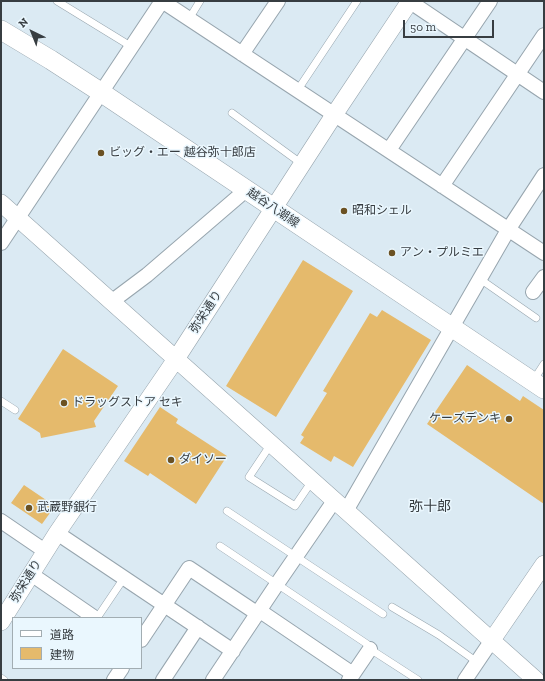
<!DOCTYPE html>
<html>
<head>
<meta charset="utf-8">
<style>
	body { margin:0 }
	#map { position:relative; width:545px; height:681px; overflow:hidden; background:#dbeaf3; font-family:"Zilla Slab","Noto Sans JP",serif }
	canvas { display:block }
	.frame { position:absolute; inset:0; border:2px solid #373d41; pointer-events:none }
	.legend { position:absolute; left:12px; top:617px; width:130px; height:52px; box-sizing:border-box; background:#eaf7fe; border:1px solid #a2adb2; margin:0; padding:5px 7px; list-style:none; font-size:12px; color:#373d41 }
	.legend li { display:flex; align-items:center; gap:8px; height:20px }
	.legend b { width:20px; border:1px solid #a2adb2 }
	.north { position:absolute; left:12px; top:12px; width:40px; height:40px; -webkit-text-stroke:3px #eaf7fe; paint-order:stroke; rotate:317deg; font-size:11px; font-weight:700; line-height:16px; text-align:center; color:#373d41 }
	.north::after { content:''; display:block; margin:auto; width:14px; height:18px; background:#373d41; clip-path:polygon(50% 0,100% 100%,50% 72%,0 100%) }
	.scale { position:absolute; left:403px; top:20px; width:91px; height:18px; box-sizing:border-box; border:2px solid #373d41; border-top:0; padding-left:5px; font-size:12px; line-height:14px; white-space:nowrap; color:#373d41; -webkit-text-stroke:3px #eaf7fe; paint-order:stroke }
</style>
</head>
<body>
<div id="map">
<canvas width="545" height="681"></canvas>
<div class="frame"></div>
<ul class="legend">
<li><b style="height:5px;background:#fff"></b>道路</li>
<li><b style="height:11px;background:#e5ba6c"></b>建物</li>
</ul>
<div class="north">N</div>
<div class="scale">50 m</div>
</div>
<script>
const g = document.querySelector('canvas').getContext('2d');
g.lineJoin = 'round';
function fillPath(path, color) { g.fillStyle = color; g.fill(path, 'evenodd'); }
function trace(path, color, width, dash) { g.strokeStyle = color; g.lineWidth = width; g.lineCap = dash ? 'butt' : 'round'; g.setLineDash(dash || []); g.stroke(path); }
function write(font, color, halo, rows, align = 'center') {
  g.font = font + ' "Zilla Slab","Noto Sans JP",serif'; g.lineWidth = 3; g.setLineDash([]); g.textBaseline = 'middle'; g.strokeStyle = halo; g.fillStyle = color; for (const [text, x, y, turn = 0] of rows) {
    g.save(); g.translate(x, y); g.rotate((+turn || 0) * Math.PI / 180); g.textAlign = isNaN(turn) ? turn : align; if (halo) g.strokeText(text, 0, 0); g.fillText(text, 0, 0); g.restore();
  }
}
fillPath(new Path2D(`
	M303,260l50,31 -77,126 -50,-31z
	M382,310l49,30 -78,127 -19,-11 -3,6 -31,-19 4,-6 -3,-2 26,-42 -4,-2 47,-78 7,4z
	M63,349l55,37 -24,35 2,6 -55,11 -1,-5 -22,-14z
	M467,365l53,36 3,-5 21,14v94l-117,-80z
	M160,407l18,12 -2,4 51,33 -31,48 -46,-31 -2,3 -24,-15z
	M24,485l31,21 -13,18 -31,-21z`), '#e5ba6c');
const service = new Path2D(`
	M57,1l75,46
	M189,19l11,-18
	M297,91l60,-90
	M232,113l70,51
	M480,279l56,39
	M533,381l11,-17
	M1,401l14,9
	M271,444l-22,33 46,29 17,-25
	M227,511l156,103
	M220,546l147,98 3,5 48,31
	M392,607l47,28 38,27
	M97,618l27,-40
	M1,678l3,2`);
const minor = new Path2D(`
	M162,1l382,252
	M409,1l135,91
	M242,54l36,-53
	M389,150l101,-149
	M442,186l102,-151
	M1,243l161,-242
	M533,292l11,-15
	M111,302l36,-27 99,-85
	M346,511l162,-281 36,-55
	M1,521l44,30
	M57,533l176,118
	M31,574l64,44
	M260,611l93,63
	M141,640l48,-72 69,46
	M114,680l8,-12
	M163,680l35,-53
	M213,680l64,-96 57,-83
	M349,680l21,-31
	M465,680l27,-40`);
const tertiary = new Path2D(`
	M1,203l535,477
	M1,622l56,-89 119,-174 158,-244 76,-114
	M492,640l52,-76`);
const secondary = new Path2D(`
	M1,30l50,30 51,33 442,296`);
trace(service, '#97a5ae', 8);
trace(minor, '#97a5ae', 16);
trace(tertiary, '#97a5ae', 18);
trace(secondary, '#97a5ae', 20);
trace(service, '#fff', 7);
trace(minor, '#fff', 14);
trace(tertiary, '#fff', 17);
trace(secondary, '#fff', 19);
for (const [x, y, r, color] of [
	[101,153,4,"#6b5122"],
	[344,211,4,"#6b5122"],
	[392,253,4,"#6b5122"],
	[64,403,4,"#6b5122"],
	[509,419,4,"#6b5122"],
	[171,460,4,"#6b5122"],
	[29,508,4,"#6b5122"]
]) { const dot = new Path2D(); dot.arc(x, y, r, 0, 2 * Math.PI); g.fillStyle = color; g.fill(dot); trace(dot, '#eaf7fe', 1.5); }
write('12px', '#373d41', '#eaf7fe', [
	["ビッグ・エー 越谷弥十郎店",109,153],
	["昭和シェル",352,211],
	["アン・プルミエ",400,253],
	["ドラッグストア セキ",72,403],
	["ケーズデンキ",501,419,"right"],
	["ダイソー",179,460],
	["武蔵野銀行",37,508]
], 'left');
write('12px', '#373d41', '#eaf7fe', [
	["越谷八潮線",273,208,34],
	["弥栄通り",206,312,-57],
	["弥栄通り",26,581,-58]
]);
write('14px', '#373d41', '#eaf7fe', [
	["弥十郎",430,507]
]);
</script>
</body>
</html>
